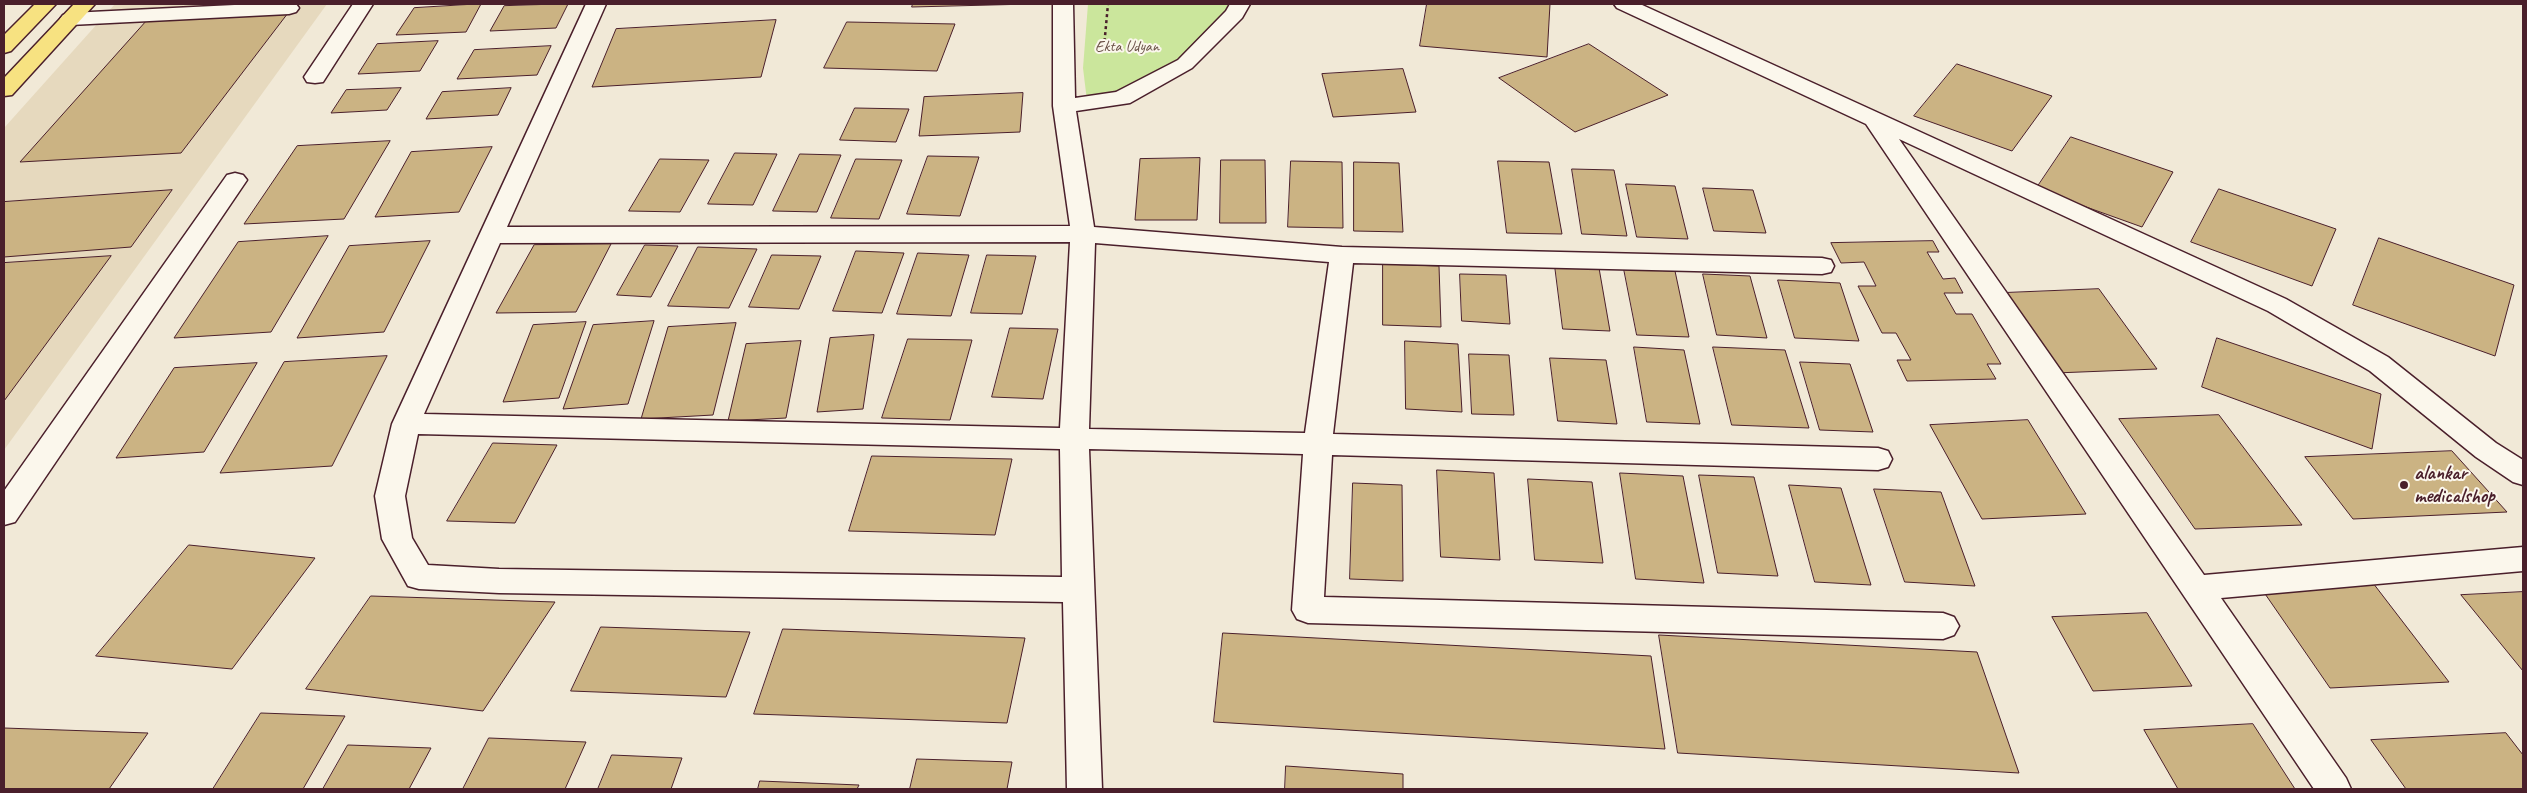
<!DOCTYPE html>
<html>
<head>
<meta charset="utf-8">
<style>
	body { margin:0 }
	#map { position:relative; width:2527px; height:793px; overflow:hidden; background:#f1e9d7; font-family:Caveat,sans-serif }
	canvas { display:block }
	.frame { position:absolute; inset:0; border:5px solid #4a1f2b; pointer-events:none }
</style>
</head>
<body>
<div id="map">
<canvas width="2527" height="793"></canvas>
<div class="frame"></div>
</div>
<script>
const g = document.querySelector('canvas').getContext('2d');
g.lineJoin = 'round';
function fillPath(path, color) { g.fillStyle = color; g.fill(path, 'evenodd'); }
function trace(path, color, width, dash) { g.strokeStyle = color; g.lineWidth = width; g.lineCap = dash ? 'butt' : 'round'; g.setLineDash(dash || []); g.stroke(path); }
function write(font, color, halo, rows, align = 'center') {
  g.font = font + ' Caveat,sans-serif'; g.lineWidth = 4; g.setLineDash([]); g.textBaseline = 'middle'; g.strokeStyle = halo; g.fillStyle = color; for (const [text, x, y, turn = 0] of rows) {
    g.save(); g.translate(x, y); g.rotate((+turn || 0) * Math.PI / 180); g.textAlign = isNaN(turn) ? turn : align; if (halo) g.strokeText(text, 0, 0); g.fillText(text, 0, 0); g.restore();
  }
}
fillPath(new Path2D(`
	M115,4h212l-323,446v-322z`), '#e6d9be');
fillPath(new Path2D(`
	M1088,4h154l-26,31 -90,66 -38,8 -5,-41z`), '#cbe69c');
const building = new Path2D(`
	M481,4l-15,28 -70,3 18,-27z
	M568,4l-12,24 -66,3 14,-25z
	M913,4h117l-118,3z
	M1427,4h123l-3,53 -127,-11z
	M288,13l-107,140 -161,9 127,-142z
	M776,20l-15,57 -169,10 24,-58z
	M847,22l108,2 -18,47 -113,-3z
	M438,41l-18,30 -62,3 19,-30z
	M1589,44l79,51 -93,37 -76,-54z
	M551,46l-14,29 -80,4 17,-29z
	M1957,64l95,32 -40,55 -98,-35z
	M1403,69l13,43 -83,5 -11,-43z
	M401,88l-14,22 -56,3 15,-23z
	M511,88l-13,27 -72,4 16,-27z
	M1023,93l-3,39 -101,4 5,-39z
	M855,108l54,1 -13,33 -56,-2z
	M2071,137l102,35 -31,55 -106,-38z
	M390,141l-46,78 -100,5 53,-78z
	M492,147l-33,65 -84,5 36,-65z
	M735,153l42,1 -24,51 -45,-1z
	M800,154l41,1 -24,57 -44,-1z
	M928,156l51,1 -19,59 -53,-2z
	M1200,158l-3,62h-62l5,-61z
	M660,159l49,1 -29,52 -51,-1z
	M856,159l46,1 -23,59 -48,-1z
	M1221,160h44l1,63h-46z
	M1291,161l51,1 1,66 -55,-1z
	M1498,161l51,1 13,72 -55,-1z
	M1354,162l45,1 4,69 -49,-1z
	M1572,169l42,1 13,66 -45,-2z
	M1626,184l49,2 13,53 -51,-2z
	M1703,188l50,2 13,43 -52,-2z
	M2219,189l117,40 -24,57 -121,-44z
	M172,190l-41,57 -127,10v-55z
	M328,236l-57,96 -97,6 64,-96z
	M2379,238l135,47 -19,71 -142,-51z
	M430,241l-46,91 -87,6 52,-92z
	M1933,241l6,11h-12l16,27 12,-1 8,15h-19l12,21h16l29,50h-14l9,15 -89,2 -10,-21h14l-15,-27h-14l-24,-47h18l-12,-24 -23,1 -10,-20z
	M611,244l-35,68 -80,1 38,-68z
	M645,245l33,1 -27,51 -34,-2z
	M698,247l59,2 -28,59 -61,-2z
	M856,251l48,2 -22,60 -49,-2z
	M918,253l51,2 -18,61 -54,-2z
	M772,255l49,1 -22,53 -50,-2z
	M987,255l49,1 -14,58 -51,-1z
	M111,256l-107,145v-138z
	M1383,264l56,2 2,61 -58,-2z
	M1555,266l44,2 11,63 -47,-2z
	M1624,269l51,2 14,66 -52,-2z
	M1460,274l46,1 4,49 -48,-3z
	M1703,274l47,2 17,62 -50,-3z
	M1778,280l62,3 19,58 -64,-3z
	M2099,289l58,80 -102,4 -53,-80z
	M654,321l-26,83 -65,5 30,-84z
	M586,322l-27,76 -56,4 30,-77z
	M736,323l-23,92 -72,4 27,-92z
	M1010,328l48,1 -15,70 -51,-2z
	M874,335l-11,74 -46,3 13,-74z
	M2217,338l164,56 -9,55 -170,-62z
	M908,339l64,1 -22,80 -68,-2z
	M801,341l-15,77 -58,3 18,-77z
	M1405,341l53,3 4,68 -56,-3z
	M1634,347l50,3 16,74 -53,-2z
	M1713,347l72,3 24,78 -77,-3z
	M1469,354l40,1 5,60 -42,-1z
	M387,356l-55,110 -112,7 64,-111z
	M1550,358l56,2 11,64 -59,-3z
	M1800,362l50,2 23,68 -53,-2z
	M257,363l-53,89 -88,6 58,-90z
	M2219,415l83,110 -107,4 -76,-110z
	M2028,420l58,94 -104,5 -52,-94z
	M493,443l64,2 -42,78 -68,-2z
	M2452,451l55,61 -154,7 -48,-62z
	M872,456l140,3 -17,76 -146,-4z
	M1437,470l57,3 6,87 -59,-3z
	M1620,473l63,3 21,107 -68,-4z
	M1699,475l55,2 24,99 -60,-3z
	M1528,479l64,3 11,81 -68,-3z
	M1353,483l49,2 1,96 -53,-2z
	M1789,485l52,3 30,97 -56,-3z
	M1874,489l67,3 34,94 -70,-4z
	M189,545l126,13 -83,111 -136,-13z
	M2373,583l76,99 -119,6 -69,-100z
	M2523,592v79l-62,-76z
	M371,596l184,6 -72,109 -177,-22z
	M2147,613l45,73 -99,5 -41,-74z
	M601,627l149,5 -24,65 -155,-6z
	M783,629l242,9 -18,85 -253,-9z
	M1223,633l428,23 14,93 -451,-27z
	M1659,635l318,17 42,121 -341,-20z
	M261,713l84,3 -42,73h-90z
	M2253,724l42,65h-117l-34,-59z
	M4,728l144,5 -39,56h-105z
	M2506,733l17,22v34h-117l-35,-49z
	M489,738l97,4 -21,47h-102z
	M348,745l83,3 -22,41h-86z
	M612,755l70,3 -11,31h-73z
	M917,759l95,3 -5,27h-97z
	M1286,766l117,8v15h-118z
	M760,781l99,4 -2,4h-99z`);
fillPath(building, '#cbb383');
trace(building, '#4a1f2b', 1);
const minor = new Path2D(`
	M255,4h41l3,4 -3,4 -7,2 -219,11 -7,-2 -3,-4 3,-4 7,-2z
	M353,4h20l-50,78 -8,1 -8,-1 -3,-5z
	M586,4h20l-99,223 563,-1 -17,-120v-102h20l2,94 41,-6 62,-32 48,-49 4,-7h20l-8,14 -50,50 -62,35 -54,8 18,116 248,20 480,11 9,2 3,6 -3,6 -9,2 -469,-11 -20,171 545,14 10,3 4,8 -4,8 -10,3 -546,-15 -8,142 619,16 11,4 5,9 -5,9 -11,4 -635,-16 -11,-4 -5,-9 11,-156 -214,-5 13,340h-35l-4,-187 -564,-9 -80,-4 -11,-3 -26,-47 -7,-43 17,-72zM1070,242l-10,186 -636,-14 76,-171zM1095,243l234,19 -24,171 -216,-4zM418,434l642,15 2,128 -563,-8 -71,-4 -16,-27 -7,-42z
	M1614,4h26l646,295 102,58 108,86 27,17v25l-10,-3 -37,-25 -106,-86 -102,-60 -369,-172 305,436 319,-28v24l-302,27 125,180 5,11h-37l-448,-665 -249,-116z
	M235,173l8,2 4,5 -232,342 -11,3v-34l223,-316z`);
const major = new Path2D(`
	M35,4h21l-45,47 -7,2v-18z
	M74,4h21l-83,91 -8,1v-18z`);
trace(minor, '#4a1f2b', 3);
trace(major, '#4a1f2b', 3);
trace(new Path2D(`
	M1104,47l4,-43`), '#4a1f2b', 2.5, [3, 3]);
fillPath(minor, '#fbf7ec');
fillPath(major, '#f7e281');
for (const [x, y, r, color] of [
	[2404,485,5,"#4a1f2b"]
]) { const dot = new Path2D(); dot.arc(x, y, r, 0, 2 * Math.PI); g.fillStyle = color; g.fill(dot); trace(dot, '#fbf7ec', 2); }
write('16px', '#6a5147', '#fbf7ec', [
	["Ekta Udyan",1127,47]
]);
write('bold 20px', '#4a1f2b', '#fbf7ec', [
	["alankar",2414,474],
	["medicalshop",2414,497]
], 'left');
</script>
</body>
</html>
